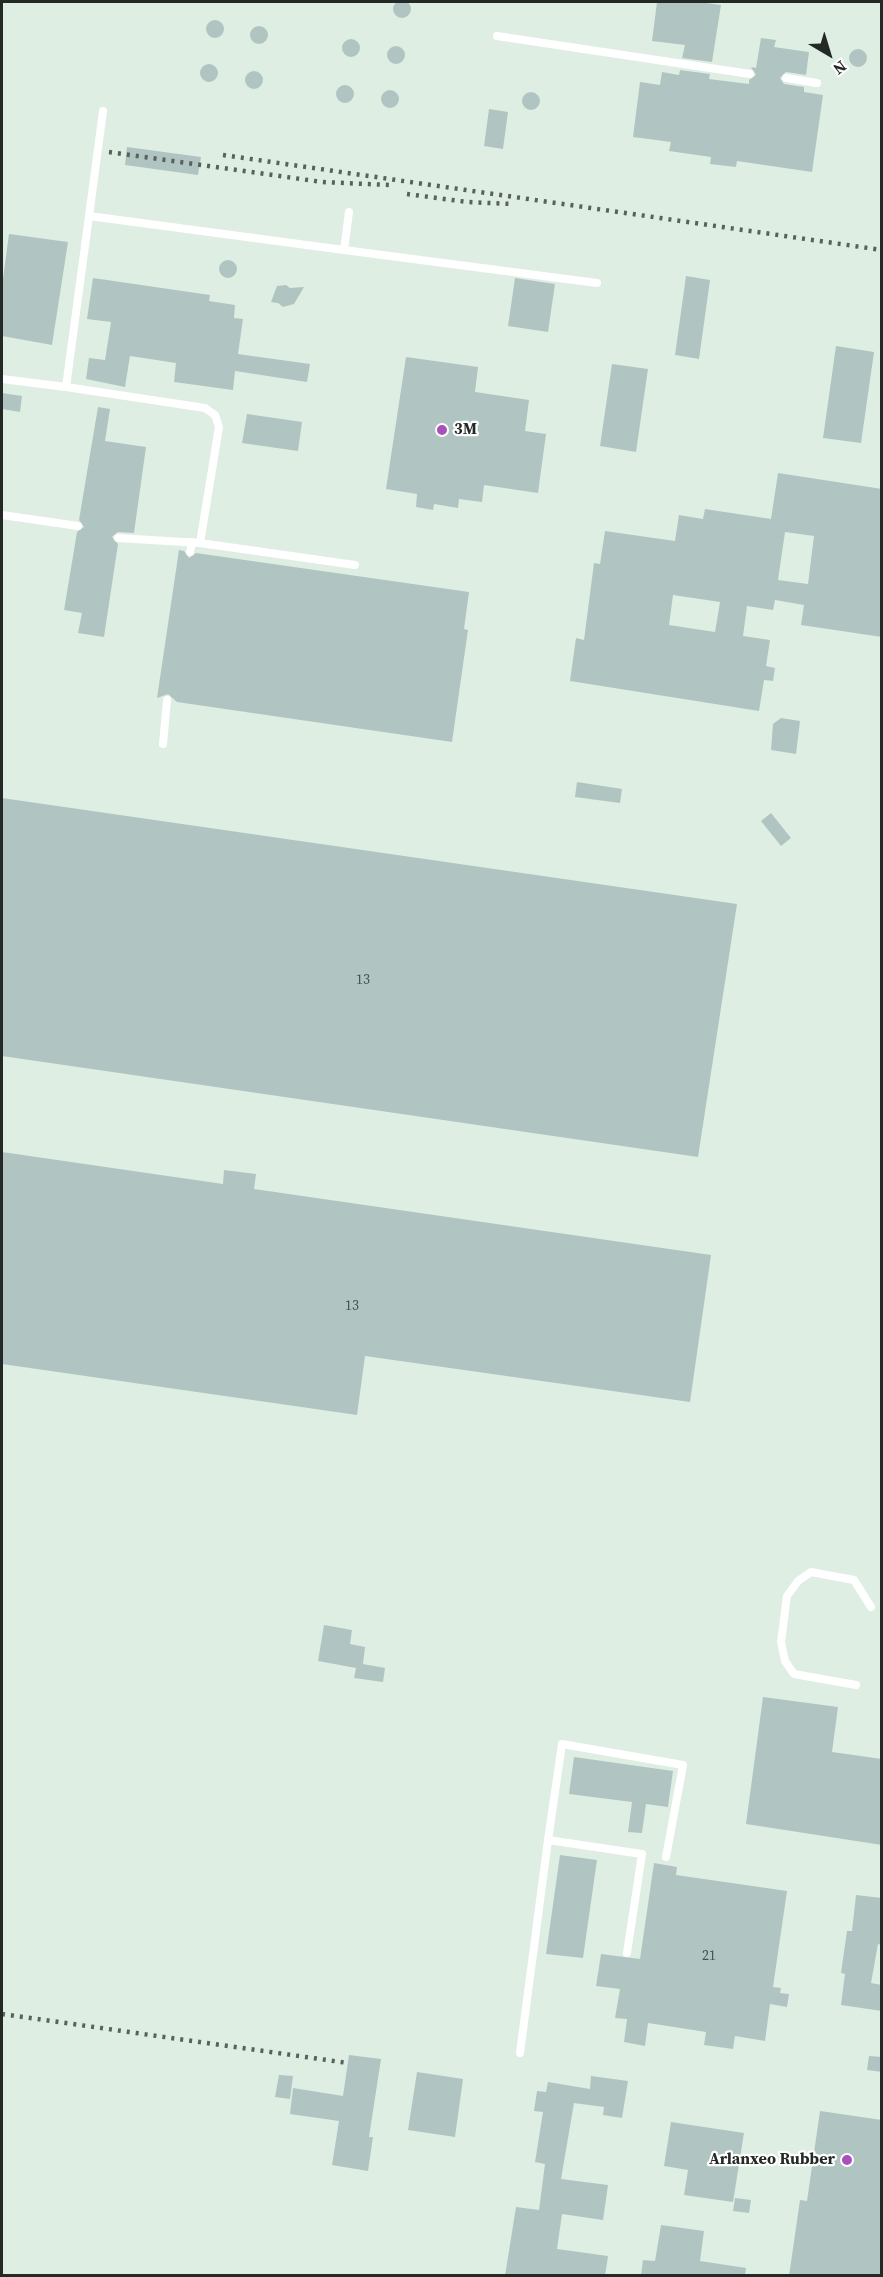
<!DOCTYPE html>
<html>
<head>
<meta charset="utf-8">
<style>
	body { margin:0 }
	#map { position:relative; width:883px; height:2277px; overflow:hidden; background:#deeee3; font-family:"Source Serif 4",serif }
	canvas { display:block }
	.frame { position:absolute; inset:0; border:3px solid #232925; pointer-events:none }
	.north { position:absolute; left:799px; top:24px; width:60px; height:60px; -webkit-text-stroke:4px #fff; paint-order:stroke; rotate:142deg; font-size:16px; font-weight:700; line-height:24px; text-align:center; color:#232925 }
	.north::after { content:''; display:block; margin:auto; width:21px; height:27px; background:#232925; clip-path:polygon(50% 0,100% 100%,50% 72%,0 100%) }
</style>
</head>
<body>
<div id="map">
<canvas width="883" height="2277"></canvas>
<div class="frame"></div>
<div class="north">N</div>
</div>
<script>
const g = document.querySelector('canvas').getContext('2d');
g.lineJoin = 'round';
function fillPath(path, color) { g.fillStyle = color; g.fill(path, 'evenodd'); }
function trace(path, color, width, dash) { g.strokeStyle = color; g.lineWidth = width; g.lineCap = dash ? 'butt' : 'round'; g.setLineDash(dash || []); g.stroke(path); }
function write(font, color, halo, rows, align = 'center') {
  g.font = font + ' "Source Serif 4",serif'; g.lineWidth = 4.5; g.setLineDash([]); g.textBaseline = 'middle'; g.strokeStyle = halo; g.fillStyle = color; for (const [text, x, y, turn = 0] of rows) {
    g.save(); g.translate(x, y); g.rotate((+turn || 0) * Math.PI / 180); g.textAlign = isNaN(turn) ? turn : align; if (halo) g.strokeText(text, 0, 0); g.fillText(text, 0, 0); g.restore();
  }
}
fillPath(new Path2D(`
	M393 9a9 9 0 1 1 18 0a9 9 0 1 1-18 0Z
	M657,2h42l22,3 -9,57 -30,-4 3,-13 -33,-4z
	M206 29a9 9 0 1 1 18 0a9 9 0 1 1-18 0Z
	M250 35a9 9 0 1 1 18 0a9 9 0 1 1-18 0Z
	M761,38l15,2 -2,7 35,5 -3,23 -20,-3 -6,6 4,6 20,3v5l19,3 -11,77 -75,-11 -1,6 -26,-3 1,-7 -42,-6 2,-9 -38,-5 7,-55 20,3 2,-13 17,3 1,-5 30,4 -1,5 40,5v-4l7,-5 -5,-8 5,1z
	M342 48a9 9 0 1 1 18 0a9 9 0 1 1-18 0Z
	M387 55a9 9 0 1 1 18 0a9 9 0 1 1-18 0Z
	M849 58a9 9 0 1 1 18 0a9 9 0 1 1-18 0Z
	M200 73a9 9 0 1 1 18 0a9 9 0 1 1-18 0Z
	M245 80a9 9 0 1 1 18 0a9 9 0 1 1-18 0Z
	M336 94a9 9 0 1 1 18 0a9 9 0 1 1-18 0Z
	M381 99a9 9 0 1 1 18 0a9 9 0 1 1-18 0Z
	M522 101a9 9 0 1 1 18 0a9 9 0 1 1-18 0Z
	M489,109l19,3 -5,37 -19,-3z
	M127,147l74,10 -3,18 -73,-10z
	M9,234l59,8 -16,103 -50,-9v-50z
	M219 269a9 9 0 1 1 18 0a9 9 0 1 1-18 0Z
	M686,276l24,4 -11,79 -24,-4z
	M93,278l117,17 -1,6 26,4 -1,13 9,1 -5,35 72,10 -3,18 -72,-11 -2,19 -59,-8 2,-19 -46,-7 -5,31 -39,-8 3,-21 16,2 6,-38 -24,-3z
	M515,278l40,6 -7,48 -40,-6z
	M286,285l4,3 14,-1 -10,17 -11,3 -5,-4 -7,-1 6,-16z
	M836,346l38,6 -13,91 -38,-5z
	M406,357l72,10 -3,25 54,8 -4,31 21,3 -8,59 -54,-8 -2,17 -23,-3 -1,9 -24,-4 -1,6 -17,-3 1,-13 -31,-5z
	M612,364l36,5 -12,83 -36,-6z
	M2,393l20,3 -2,16 -18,-3z
	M98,407l12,2 -5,32 41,6 -12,86 -16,-1 -6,5 6,7 -14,93 -26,-4 4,-20 -18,-3 13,-78 7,-5 -5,-7z
	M247,414l55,8 -4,29 -56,-8z
	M778,473l104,16v148l-81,-12 3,-20 -29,-5 -2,10 -26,-4 -4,30 27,4 -4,26 9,2 -2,13 -9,-1 -5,31 -189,-30 6,-43 8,2 10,-77 6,1 5,-33 70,10 4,-26 24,4 2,-10 66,10zM785,532l29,4 -6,48 -30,-4zM673,595l47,7 -5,30 -46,-7z
	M179,550l5,1 5,7 7,-5 273,39 -5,37 4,1 -16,112 -275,-40 -9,-8 -11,4z
	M781,718l19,3 -4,33 -25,-4 2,-26z
	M577,782l45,7 -2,14 -45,-6z
	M2,798l735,106 -39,253 -696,-101z
	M771,813l20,25 -10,8 -20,-25z
	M2,1152l221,32 1,-14 32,4 -2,15 457,66 -21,147 -325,-46 -8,59 -355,-51z
	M324,1625l28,5 -2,14 15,3 -2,17 22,4 -2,14 -29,-4 2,-10 -38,-7z
	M763,1697l75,10 -6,45 50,7v86l-136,-21z
	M574,1757l99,14 -5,36 -22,-3 -4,29 -14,-1 4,-30 -63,-8z
	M560,1855l37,5 -14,98 -37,-4z
	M654,1863l23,4 -1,8 111,16 -14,96 8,1 -1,5 9,1 -2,13 -17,-3 -5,37 -30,-5 -2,13 -29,-4 2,-13 -58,-9 -3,23 -21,-4 3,-23 -12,-1 5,-29 -24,-3 5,-32 39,5z
	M856,1895l26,3v47l-4,-1 -7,39 11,2v26l-41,-6 4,-31 -4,-1 6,-42h5z
	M349,2055l32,4 -12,78h4l-5,34 -36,-6 7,-44 -49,-7 3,-26 50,8z
	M869,2056l13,1v15l-15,-2z
	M417,2072l46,7 -8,58 -47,-7z
	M279,2075l14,1 -3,23 -15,-2z
	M591,2076l37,5 -6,37 -19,-3 1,-8 -30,-4 -13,76 47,6 -5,35 -41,-6 -5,35 51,7 -3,20h-100l11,-69 23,3 6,-46 -10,-2 8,-50 -9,-1 3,-20 9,1 2,-10 42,7z
	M820,2111l62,9v156h-93l11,-76 7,1z
	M671,2122l73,11 -11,69 -49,-7 4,-25 -24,-4z
	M735,2198l16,2 -2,13 -16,-2z
	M661,2225l43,6 -4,30 46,7 -1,8h-104l2,-16 12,1z`), '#b0c5c2');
trace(new Path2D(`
	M497,36l253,38
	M786,78l31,5
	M103,111l-14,105 255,34
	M349,212l-5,38 253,33
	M2,379l64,8 23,-171
	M66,387l139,21 10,7 4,12 -19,116 -82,-5
	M2,515l76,11
	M200,543l155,22
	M190,552l2,-10
	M163,744l4,-44
	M856,1685l-62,-11 -9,-13 -4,-19 6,-46 11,-15 13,-9 43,8 17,27
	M548,1840l14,-96 121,21 -17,92
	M520,2053l28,-213 94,14 -15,99`), '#fff', 8);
trace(new Path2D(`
	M109,152l213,30 67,3
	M223,155l659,95
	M407,194l60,8 46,2
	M2,2014l346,49`), '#58615b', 4.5, [3, 6]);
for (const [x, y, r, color] of [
	[442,430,6,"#a950bc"],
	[847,2160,6,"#a950bc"]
]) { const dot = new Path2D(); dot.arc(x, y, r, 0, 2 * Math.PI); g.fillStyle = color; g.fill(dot); trace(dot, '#fff', 2); }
write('14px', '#46504c', null, [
	["13",363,980],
	["13",352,1306],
	["21",709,1956]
]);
write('bold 16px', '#232925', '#fff', [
	["3M",454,430],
	["Arlanxeo Rubber",835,2160,"right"]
], 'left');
</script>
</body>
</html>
